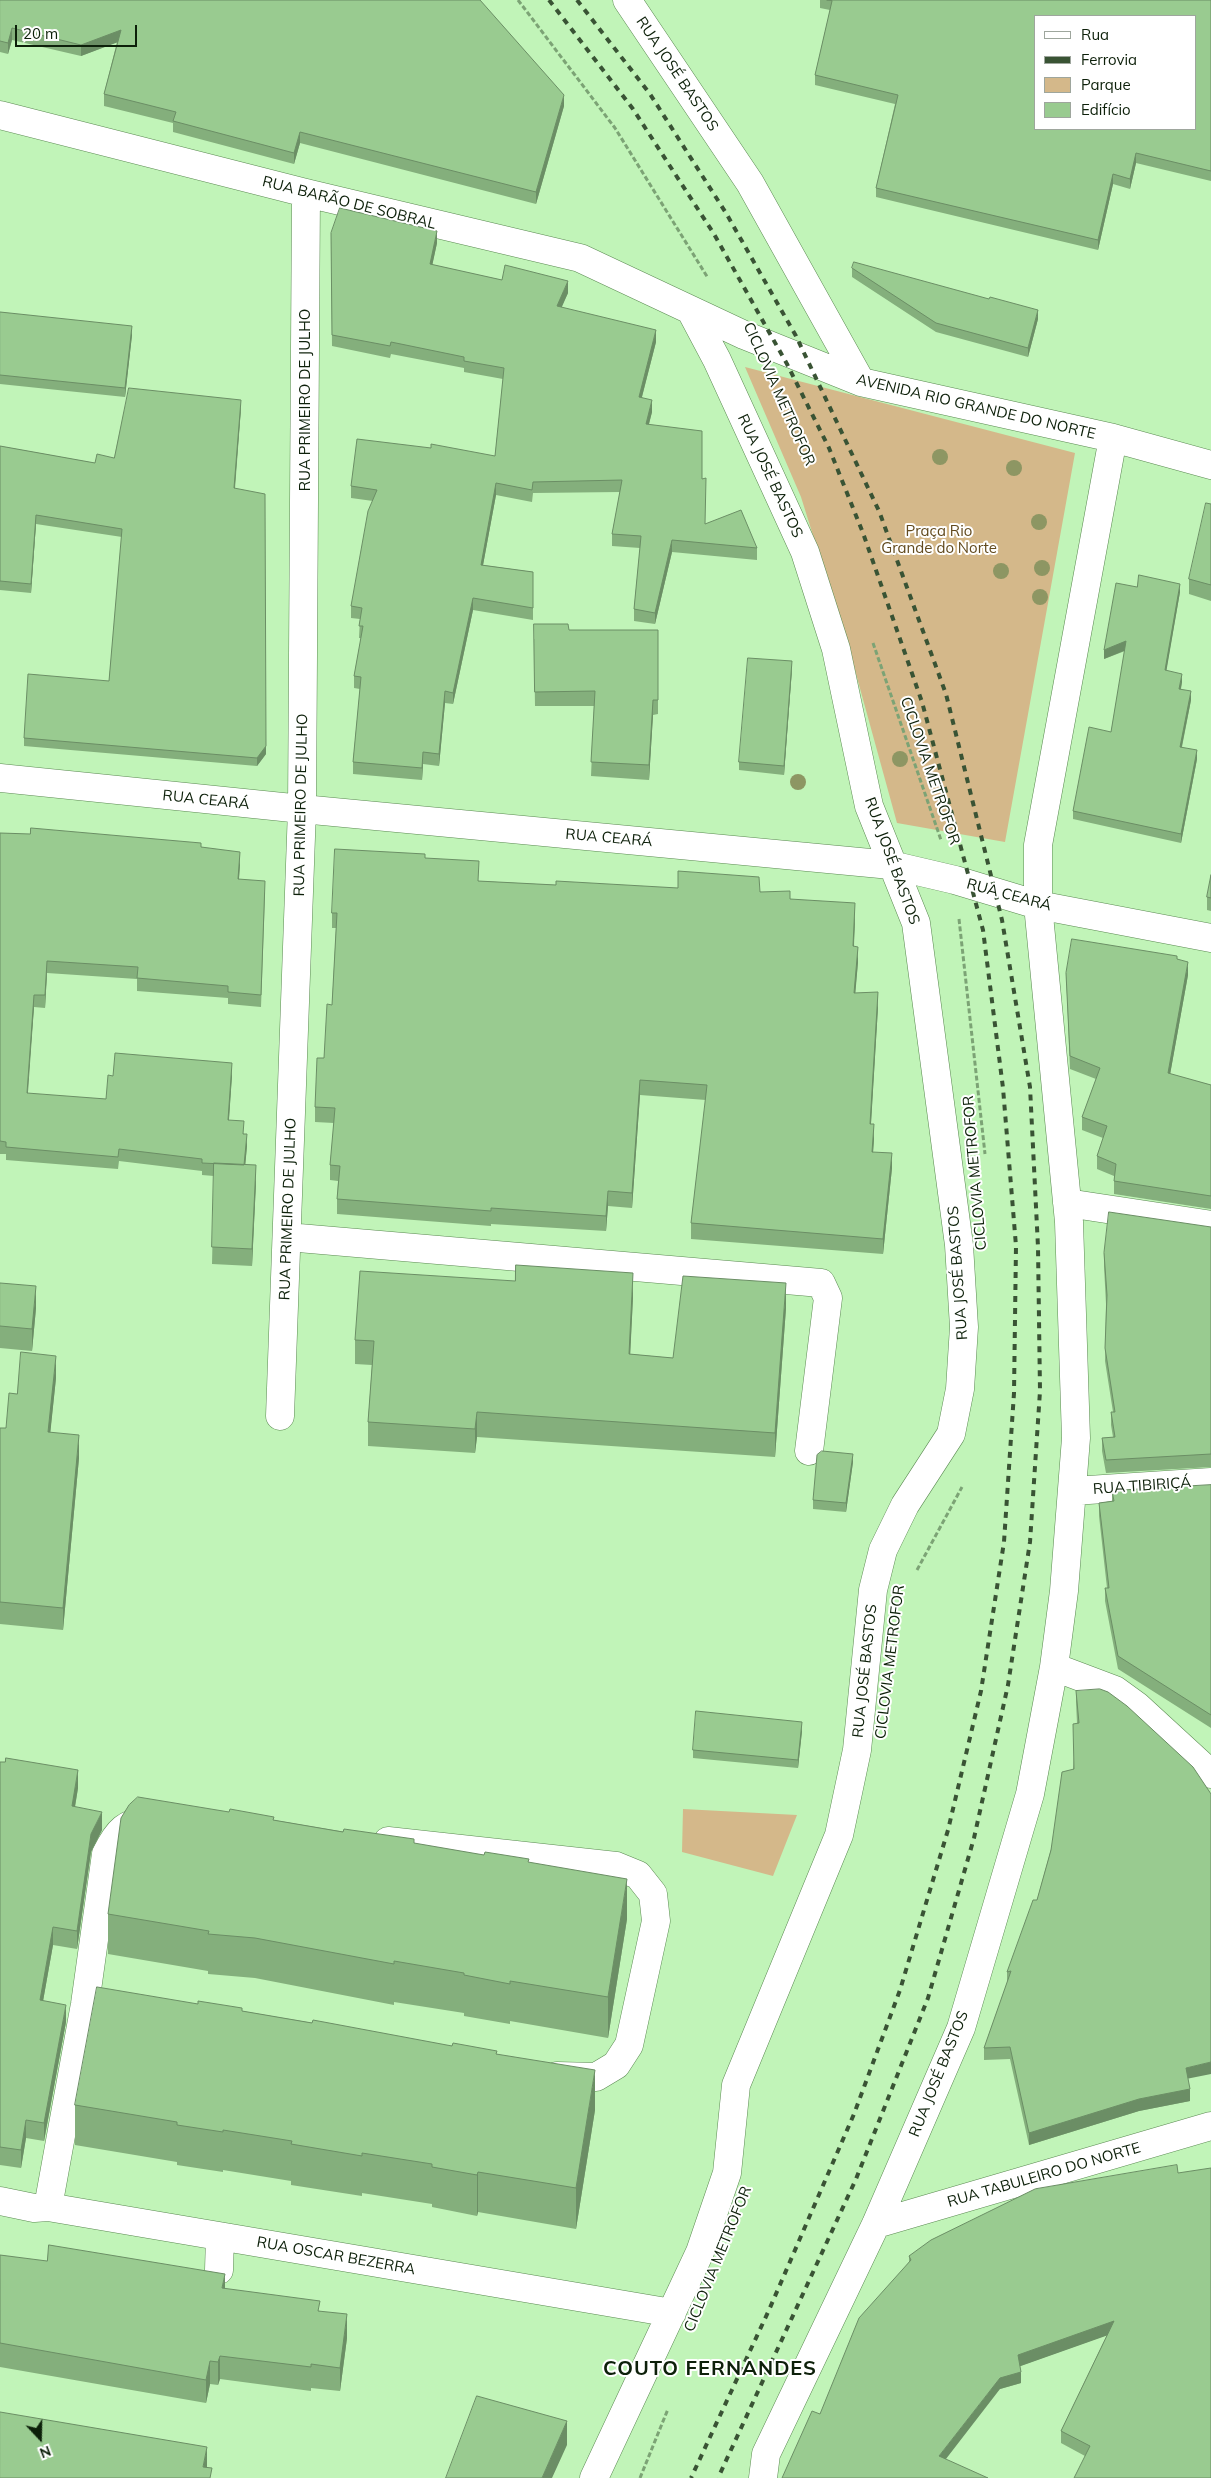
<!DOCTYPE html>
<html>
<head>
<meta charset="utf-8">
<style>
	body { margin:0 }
	#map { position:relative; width:1211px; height:2478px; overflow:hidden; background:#c1f4b8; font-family:Mulish,sans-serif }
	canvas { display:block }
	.legend { position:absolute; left:1034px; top:15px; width:162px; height:115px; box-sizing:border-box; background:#fff; border:1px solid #9ea69d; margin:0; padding:6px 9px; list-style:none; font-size:15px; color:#0d200a }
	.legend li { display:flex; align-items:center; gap:10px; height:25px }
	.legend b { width:25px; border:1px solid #9ea69d }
	.north { position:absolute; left:15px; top:2413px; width:50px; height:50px; -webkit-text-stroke:4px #fff; paint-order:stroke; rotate:159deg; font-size:14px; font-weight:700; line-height:20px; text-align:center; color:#0d200a }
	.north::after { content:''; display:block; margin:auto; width:18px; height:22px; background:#0d200a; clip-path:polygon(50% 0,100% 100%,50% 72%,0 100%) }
	.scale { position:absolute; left:15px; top:25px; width:122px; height:22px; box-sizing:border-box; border:2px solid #0d200a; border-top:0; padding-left:6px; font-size:15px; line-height:18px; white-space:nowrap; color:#0d200a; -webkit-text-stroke:4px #fff; paint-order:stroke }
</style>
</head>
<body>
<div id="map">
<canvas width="1211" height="2478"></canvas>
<ul class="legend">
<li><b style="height:6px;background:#fff"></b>Rua</li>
<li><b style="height:6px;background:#395334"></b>Ferrovia</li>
<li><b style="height:14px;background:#d4b88a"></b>Parque</li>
<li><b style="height:14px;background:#99cb90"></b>Edifício</li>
</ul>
<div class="north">N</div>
<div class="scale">20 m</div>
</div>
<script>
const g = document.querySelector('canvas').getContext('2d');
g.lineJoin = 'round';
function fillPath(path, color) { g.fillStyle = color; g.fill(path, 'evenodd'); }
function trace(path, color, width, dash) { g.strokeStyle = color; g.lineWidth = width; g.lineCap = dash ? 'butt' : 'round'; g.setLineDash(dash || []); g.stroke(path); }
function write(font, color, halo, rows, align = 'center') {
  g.font = font + ' Mulish,sans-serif'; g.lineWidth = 4; g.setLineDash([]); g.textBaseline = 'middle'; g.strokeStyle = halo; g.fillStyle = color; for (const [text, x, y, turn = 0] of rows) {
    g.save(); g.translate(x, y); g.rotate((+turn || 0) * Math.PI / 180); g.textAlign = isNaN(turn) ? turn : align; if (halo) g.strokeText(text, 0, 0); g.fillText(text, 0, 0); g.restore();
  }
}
fillPath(new Path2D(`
	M745,367l330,86 -70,389 -108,-19 -44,-160 -52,-166z
	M683,1809l114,6 -24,61 -91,-24z`), '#d4b88a');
const minor = new Path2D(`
	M627,0l123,183 111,199
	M0,115l306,78 274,65 164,77 117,47 252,56 98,27
	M0,778l302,31 589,56 64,15 83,25 173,33
	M1067,1203l144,22
	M287,1237l534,46 7,15 -19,153
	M280,1416l22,-607 4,-616
	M1073,1491l138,-9
	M1054,1667l61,23 22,16 74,68
	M388,1841l228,25 22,9 15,19 3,27 -27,124 -13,20 -20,12 -39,-1
	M85,2004l44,7
	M0,2201l34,7 14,-1 624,106
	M48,2207l37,-203 21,-150c12,-24 19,-31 46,-36
	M876,2224l335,-98
	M219,2270l1,-33
	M594,2478l106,-226 27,-79 9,-88 103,-250 18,-85 16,-160 10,-40 22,-45 46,-71 9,-45 4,-62 -5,-82 -43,-322 -47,-117 -33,-157 -31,-97 -88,-192 -26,-49
	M763,2478l3,-24 110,-230 85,-196 69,-234 24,-127 10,-76 12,-153 -7,-216 -31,-317v-60l75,-407`);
trace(minor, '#5b8a52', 29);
trace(new Path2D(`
	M518,0l97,128 93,150
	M873,643l68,197
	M959,919l26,235
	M917,1570l45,-83
	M640,2478l28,-69`), '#7ca375', 3, [5, 2.5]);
trace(minor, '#fff', 28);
trace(new Path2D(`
	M549,0l84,109 81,125 73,130 42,84 34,85 59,169 61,228 20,158 13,158 -2,147 -10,149 -23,149 -33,139 -48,160 -46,124 -85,196 -78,168
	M577,0l73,94 76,119 70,123 83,175 67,183 56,226 28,167 8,160 2,144 -10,151 -22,143 -34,153 -46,160 -72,181 -138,299`), '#395334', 4, [6, 6]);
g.fillStyle = '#8d9663';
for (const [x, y] of [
	[940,457],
	[1014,468],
	[1039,522],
	[1042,568],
	[1001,571],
	[1040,597],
	[900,759],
	[798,782]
]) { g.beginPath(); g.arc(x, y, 8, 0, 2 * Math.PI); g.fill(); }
fillPath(new Path2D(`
	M0,0l564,106 -28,98 -236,-61 -6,21 -121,-32v-9l-69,-17v-12l13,-52 -36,14 -69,-16 -4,14 -8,-2z
	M820,0h391v181l-75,-18 -6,26 -17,-5 -15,66 -222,-53v-9l19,-84 -80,-19v-10l15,-65 -10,-2z
	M331,233l106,10 -5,22 70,15 66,13 -7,14 95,35 -14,55 10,15 -3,12 53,55 3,45 52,24v12l-85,-8 -17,72 -21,-3v-12l6,-61 -28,-2v-12l8,-42 -87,1 -1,9 -36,-7 -13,70 50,7v48l-60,-10 -20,94 -8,-1 -6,63 -16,-2 -1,16 -69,-6v-12l7,-73 -6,-1v-12l7,-38h-2l1,-19 -9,-1v-12l22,-105 -22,-3v-12l144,-30 8,-77 -39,-7v-4l-73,-14 -1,4 -58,-12z
	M852,268l186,51 -10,38 -92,-25 -84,-55z
	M0,312l132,23 -7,62 -125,-13z
	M241,408l-6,81 31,265 -9,12 -233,-20v-8l85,-57 13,-144 -86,-13 -5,69 -31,-3v-144l95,17 19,-5z
	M1211,504v97l-22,-7v-15z
	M1137,587l43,5 -14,79 16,11 -1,7 10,11 -9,47 15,12 -16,84 -108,-24v-8l38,-79 14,-81 -21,8z
	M569,630h89v84l-5,1 -4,65 -58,-4 3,-70h-59l-1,-67z
	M792,669l-8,106 -45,-5v-8z
	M0,833l201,14 39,17 -1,15 26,14 -4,114 -33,-3v-6l-91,-7v-12l-90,-6 -2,35 -11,-1 -7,87 79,5 7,-23 119,-1 -3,45 15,14 3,12 -2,19 11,17 -4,84 -40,-2 2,-88 -12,-1v-4l-83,-10 -1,8 -112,-9v-6h-6z
	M425,858l54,23 77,4 122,3v-17l112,28 65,20 -1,27 4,16 -3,31 23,14 -7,117 3,15 -1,13 19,16 -9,86 -192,-15v-16l15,-123 -66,-5 -8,113 -24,-2 -2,25 -115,-7v2l-154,-12v-15l1,-18 -8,-1v-15l4,-42 -19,-1v-15l9,-49 8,-53 4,-77h-4v-15z
	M1211,875v36l-4,-1v-13z
	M1177,959l11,16 -18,99 41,11v124l-97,-15v-18l-17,-7v-13l6,-18 -21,-8v-13l14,-38 -26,-10 -4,-96z
	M1211,1227v240l-105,6 -4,-22v-13l11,-1 -2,-12v-13h2l-8,-51 1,-57 -2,-38v-13z
	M0,1283l36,25 -4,43 -32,-3z
	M633,1297l-3,57 43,4 113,-50 -11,149 -298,-20 -2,16 -107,-7v-24l4,-57 -17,-1v-24z
	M56,1378l-6,55 29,25 -16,172 -63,-6v-196h6l11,-34z
	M853,1462l-7,50 -33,-3v-9z
	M1211,1485v243l-93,-59 -13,-68v-13h2l-8,-72v-13l13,-2v-10z
	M1076,1691l112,388 2,22 -51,10 -110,34 -19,-86 -26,1v-12l23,-65v-11l30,-72 36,-131 4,-46 -1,-21z
	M802,1731l-4,37 -105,-10v-8z
	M0,1762l78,26 -3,19 27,23 -11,22 -14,97 -24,-4 -10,56 23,21 -22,119 -18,-3 -5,30 -21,-3z
	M274,1820l255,43 98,56 -19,119 -98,-17v3l-46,-8v-3l-70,-11v3l-139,-27 -47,-4v-3l-100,-17v-40z
	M242,2011l255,43 98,56 -19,119 -98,-17 -1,4 -45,-9v-3l-70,-11v3l-71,-11v-4l-68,-11v2l-46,-7v-3l-102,-17v-40z
	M1178,2173l33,305 -126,-22 -24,-13v-12l46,-96 -87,31 1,17 -21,6 -180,25 89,-152v-6z
	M0,2255l225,34 95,22 27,27 -7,53 -29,-3v3l-91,-12 -2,6 -8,-1 -4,19 -206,-36z`), '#84af7c');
fillPath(new Path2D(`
	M12,28v12l-4,14v-11z
	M121,30v11l-40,15v-11z
	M564,95v11l-28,98v-12z
	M300,132v11l-6,21v-11z
	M1136,153v10l-6,26v-10z
	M1113,174v10l-15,66v-10z
	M437,231v12l-7,33v-12z
	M568,281v12l-11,25v-12z
	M1038,310v9l-10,38v-9z
	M132,326v9l-7,62v-9z
	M656,330v12l-17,66v-11z
	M241,400v8l-7,89v-9z
	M652,400v12l-6,23v-11z
	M496,483v12l-15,81v-11z
	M36,515v9l-5,69v-9z
	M672,540v12l-17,72v-11z
	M1180,584v8l-15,87v-9z
	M473,598v12l-20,94v-11z
	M1126,641v9l-22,9v-9z
	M792,661v8l-8,106v-9z
	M1182,674v8l-3,15v-8z
	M445,691v12l-6,63v-12z
	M1191,691v9l-11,55v-8z
	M653,700v15l-4,65v-15z
	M266,746v8l-9,12v-8z
	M1197,750v9l-16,84v-9z
	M423,752v12l-1,16v-12z
	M240,852v12l-2,27v-12z
	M855,903v16l-2,42v-15z
	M858,947v15l-4,47v-16z
	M47,961v12l-2,35v-13z
	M1188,962v13l-20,111v-13z
	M878,992v15l-8,132v-15z
	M34,995v12l-7,99v-13z
	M232,1063v12l-4,57v-12z
	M640,1080v15l-8,113v-15z
	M874,1124v15l-2,28v-15z
	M247,1134v12l-3,33v-13z
	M892,1153v15l-9,86v-15z
	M256,1165v17l-4,84v-17z
	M608,1191v15l-2,25v-15z
	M633,1273v24l-4,82v-25z
	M786,1283v25l-11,149v-24z
	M36,1286v22l-4,43v-22z
	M56,1356v22l-8,77v-23z
	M477,1412v25l-2,16v-24z
	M79,1435v23l-16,172v-22z
	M853,1454v8l-7,50v-9z
	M802,1722v9l-4,37v-8z
	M78,1770v18l-6,36v-18z
	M102,1812v18l-11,22 -14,97v-18l14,-97z
	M627,1879v40l-19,119v-41z
	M53,1927v18l-13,73v-18z
	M66,2005v17l-22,119v-18z
	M1211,2062v12l-25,5v-11z
	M595,2070v40l-19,119v-41z
	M1190,2089v12l-51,10 -110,34v-12l110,-34z
	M26,2120v18l-5,30v-18z
	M478,2172v40l-1,4v-41z
	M225,2274v24l-3,-10z
	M347,2314v24l-7,53v-23z
	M1114,2321v12l-96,34v-12z
	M220,2356v23l-2,6v-23z
	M210,2361v23l-4,19v-23z
	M1021,2372v11l-21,6 -61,79v-12l61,-78z
	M567,2421v24l-15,33h-10z
	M207,2447v24l-4,-4z`), '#6b8e65');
const building = new Path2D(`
	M0,0h480l84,95 -28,97 -236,-60 -6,21 -121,-32 3,-9 -72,-18 17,-64 -40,15 -69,-17 -4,15 -8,-2z
	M827,0h384v171l-75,-18 -6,26 -17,-5 -15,66 -222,-52 22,-93 -83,-20 17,-74zM1035,16h160v113h-160z
	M340,208l97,23 -7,33 72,16 3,-15 63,16 -11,25 99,24 -17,67 13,3 -6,24 56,7v48l4,-1 -1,46 36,-14 16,38 -85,-8 -17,73 -21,-4 7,-73 -29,-2 10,-54 -89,2 -1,8 -36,-7 -15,82 52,7v36l-60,-10 -20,95 -8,-2 -6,63 -16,-2 -1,16 -69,-6 8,-85 -7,-1 9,-50h-4l3,-18 -11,-2 17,-95 9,-21 -26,-4 6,-47 74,9v-4l64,12 9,-88 -40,-7v-4l-73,-15 -1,4 -58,-11 -1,-102z
	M854,262l135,37 1,-2 48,13 -10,38 -92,-25 -84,-55z
	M0,312l132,14 -7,62 -125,-13z
	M129,388l112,12 -7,88 31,6 1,252 -9,12 -233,-20 4,-64 81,7 13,-152 -86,-14 -5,69 -31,-3v-135l95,17 2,-9 17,4z
	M1206,503l5,1v81l-22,-6z
	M1139,575l41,9 -15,86 17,4 -3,15 12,2 -11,56 17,3 -16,84 -108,-23 16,-84 22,5 15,-91 -22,9 12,-67 21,4z
	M534,624h34l1,6h89v70h-5l-4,65 -58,-3 4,-71 -60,1z
	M748,658l44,3 -8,105 -45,-4z
	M31,828l170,15v4l39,5 -2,27 27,2 -4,114 -33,-3v-6l-91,-8 1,-11 -91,-6 -2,34h-11l-7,98 79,6 2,-24 5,1 2,-23 117,10 -4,57 16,1 -1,13h4l-3,31 -42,-2v-4l-83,-10 -1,8 -112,-10v-5l-6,-1v-308l30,1z
	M335,849l90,5v4l54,3 -1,20 78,4v-4l122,7v-17l81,6 1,15 30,-1v8l65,4 -2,43 5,1 -4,46 24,-1 -8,132h4l-2,28 20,1 -9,86 -192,-16 16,-138 -67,-5 -8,113 -24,-2 -2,25 -115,-8v3l-154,-12 3,-33 -10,-1 5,-57 -20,-1 2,-49h7l3,-54 5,1 5,-92h-5z
	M1211,875v23l-4,-1z
	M1072,939l105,17v3l11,3 -20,111 43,12v111l-97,-15 2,-17 -19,-8 10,-30 -25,-9 18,-49 -30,-12 -4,-83z
	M214,1163l42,2 -4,84 -40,-2z
	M1109,1212l102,15v227l-105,6 -4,-22 13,-1 -4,-25h4l-10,-64 2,-53 -3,-42z
	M516,1265l117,8 -4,81 44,4 10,-82 103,7 -11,150 -298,-21 -2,17 -107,-7 6,-81 -19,-1 5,-69 155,10z
	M0,1283l36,3 -4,43 -32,-3z
	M21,1352l35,4 -8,76 31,3 -16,173 -63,-6v-174h6l3,-35 8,1z
	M822,1451l31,3 -7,49 -33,-3 4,-45z
	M1211,1485v230l-93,-59 -13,-68h4l-10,-85 15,-2 -2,-10z
	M1100,1689l8,3 19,14 66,61 18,27v268l-25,6 4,21 -51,10 -110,34 -19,-86 -26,1 27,-77 -4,1 26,-72h4l14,-50 11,-78 12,-3 -1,-45 6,-1 -3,-32z
	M696,1711l106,11 -4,38 -105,-10z
	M6,1758l72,12 -6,36 30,6 -11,22 -14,97 -24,-4 -13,73 26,5 -22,118 -18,-3 -5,30 -21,-3v-385h5z
	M138,1797l91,15 1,-3 44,8 -1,3 70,12 1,-3 70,10v4l70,12 1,-3 44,7 -1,3 99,17 -19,118 -98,-16v3l-46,-9v-2l-70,-12v3l-139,-26 -47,-4 1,-3 -101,-17 13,-96 8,-13z
	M97,1987l101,17v-3l44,7v3l70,12 1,-3 139,26 1,-3 44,8 -1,3 99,16 -19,118 -98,-16 -1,3 -45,-8v-3l-70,-11v3l-71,-12 1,-3 -69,-11v2l-46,-7v-3l-102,-17z
	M1177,2165l1,8 33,-5v310h-137l16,-32 -29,-15 53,-110 -96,34 3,17 -21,6 -61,78 49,22h-206l30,-67 8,3 39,-96 52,-58 -2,-4 22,-16 104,-51z
	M49,2245l176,29 -3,14 98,13 -2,10 29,3 -7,54 -29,-4v3l-91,-11 -2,6 -8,-1 -4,19 -206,-37v-88l47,6z
	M477,2396l90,25 -25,57h-96z
	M0,2412l207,35 -4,20 9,1 -2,10h-210z`);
fillPath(building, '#99cb90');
trace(building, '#6b8e65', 1);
write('15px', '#0d200a', '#fff', [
	["RUA JOSÉ BASTOS",677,74,56],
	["RUA BARÃO DE SOBRAL",349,203,14],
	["CICLOVIA METROFOR",779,394,66],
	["RUA PRIMEIRO DE JULHO",305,400,-90],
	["AVENIDA RIO GRANDE DO NORTE",976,407,13],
	["RUA JOSÉ BASTOS",770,476,65],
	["CICLOVIA METROFOR",930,771,71],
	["RUA CEARÁ",206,800,6],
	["RUA PRIMEIRO DE JULHO",301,805,-89],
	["RUA CEARÁ",609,838,5],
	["RUA JOSÉ BASTOS",892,861,70],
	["RUA CEARÁ",1009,895,15],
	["CICLOVIA METROFOR",975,1173,-95],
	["RUA PRIMEIRO DE JULHO",288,1209,-88],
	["RUA JOSÉ BASTOS",958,1273,-94],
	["RUA TIBIRIÇÁ",1142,1486,-4],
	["CICLOVIA METROFOR",890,1662,-83],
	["RUA JOSÉ BASTOS",865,1671,-84],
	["RUA JOSÉ BASTOS",939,2074,-68],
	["RUA TABULEIRO DO NORTE",1044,2175,-16],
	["RUA OSCAR BEZERRA",336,2256,10],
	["CICLOVIA METROFOR",718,2259,-68]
]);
write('15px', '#624a1e', '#fff', [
	["Praça Rio",939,531],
	["Grande do Norte",939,548]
]);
g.letterSpacing = '1px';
write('bold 20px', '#0d200a', '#fff', [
	["COUTO FERNANDES",710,2369]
]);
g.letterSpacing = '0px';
</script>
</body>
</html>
